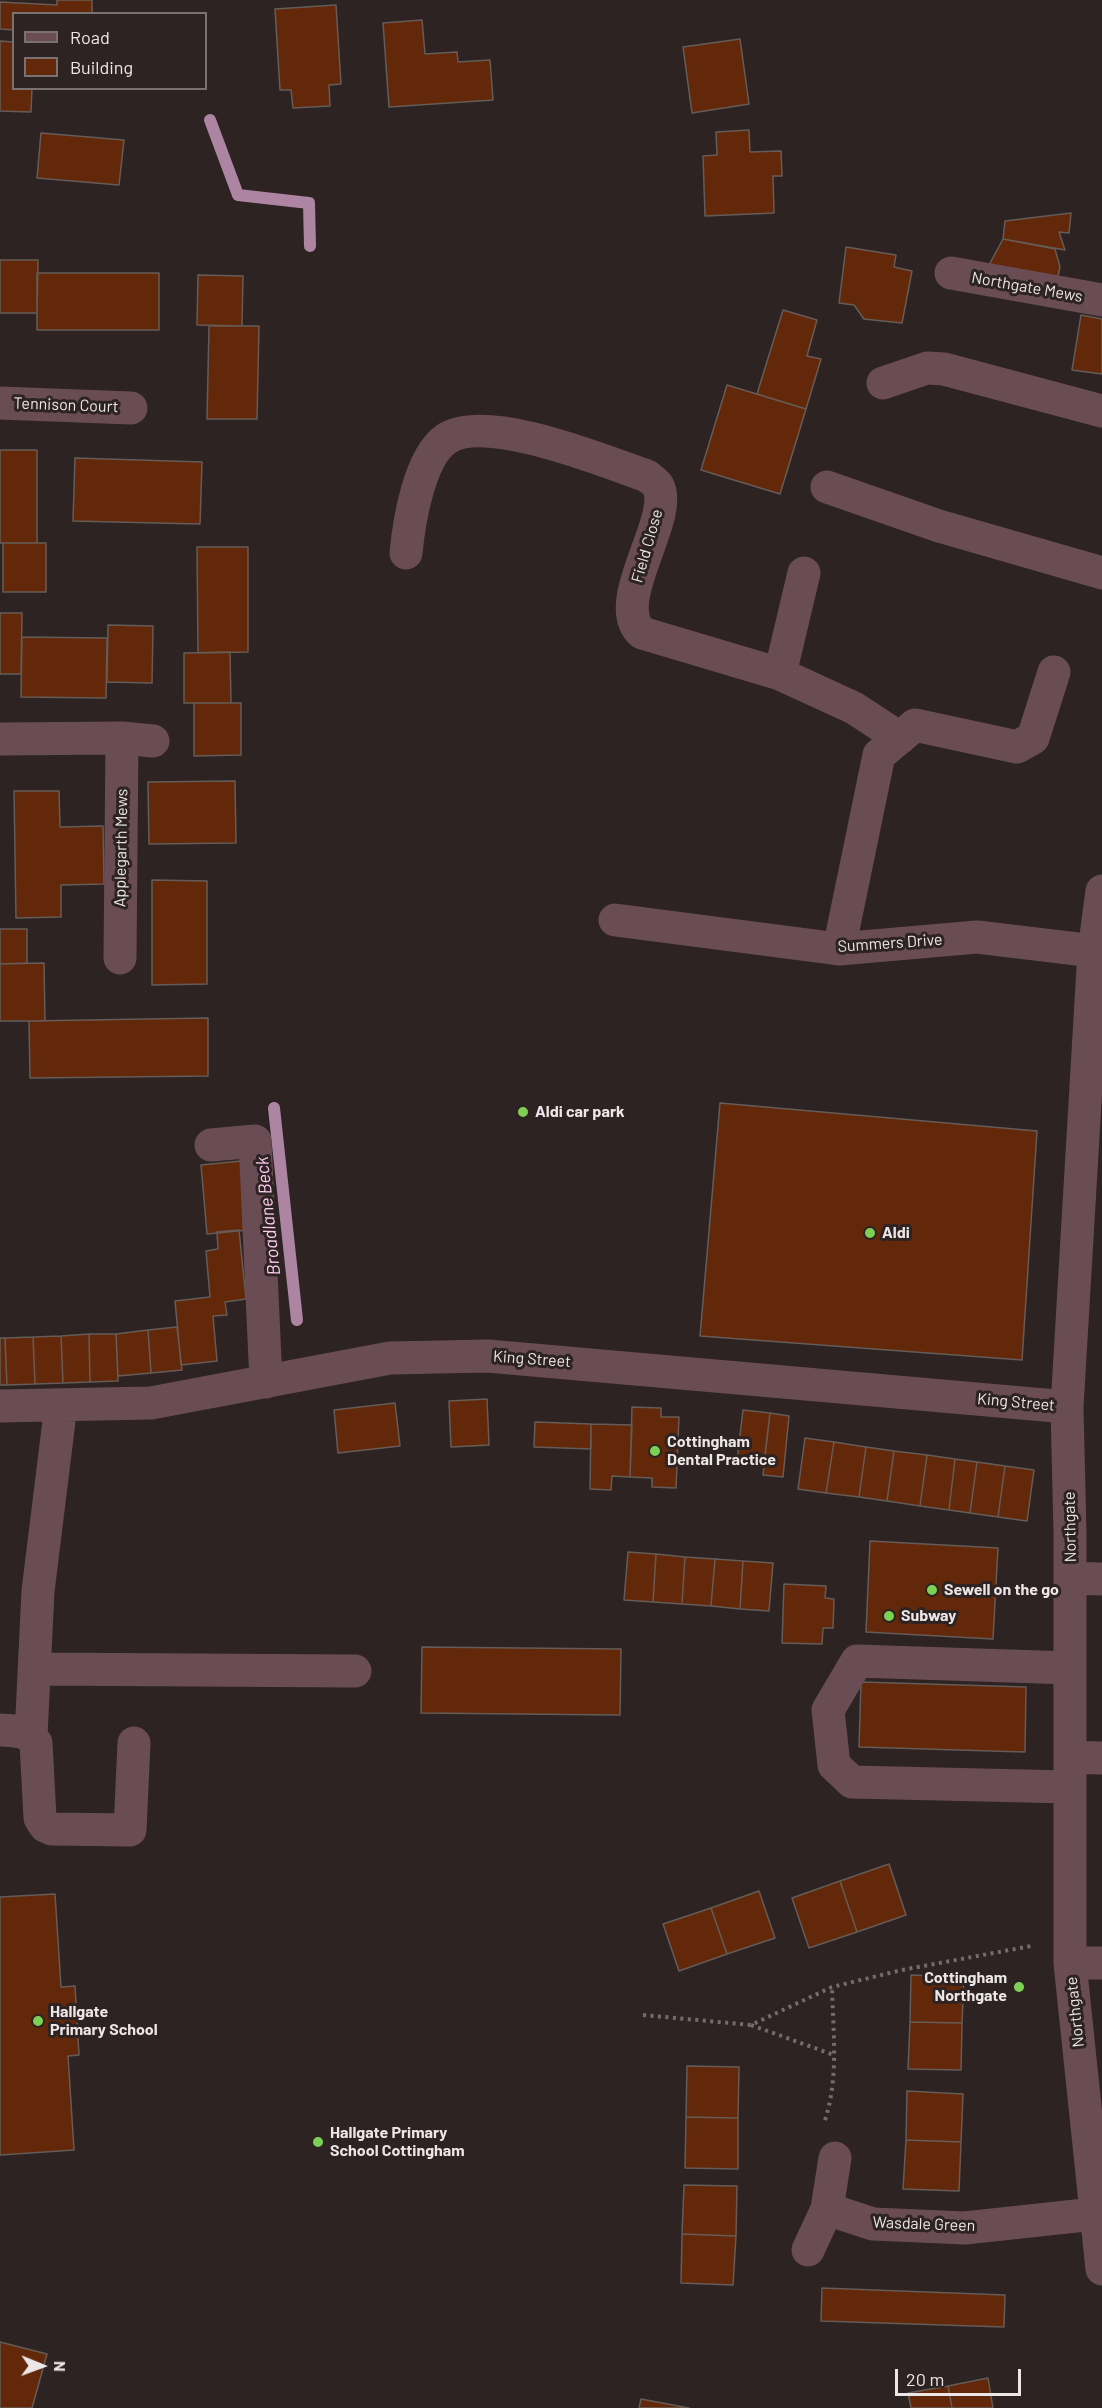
<!DOCTYPE html>
<html>
<head>
<meta charset="utf-8">
<style>
	body { margin:0 }
	#map { position:relative; width:1102px; height:2408px; overflow:hidden; background:#2d2323; font-family:Barlow,sans-serif }
	canvas { display:block }
	.legend { position:absolute; left:12px; top:12px; width:195px; height:78px; box-sizing:border-box; background:#2d2323; border:2px solid #7a7171; margin:0; padding:8px 10px; list-style:none; font-size:18px; color:#ede6e6 }
	.legend li { display:flex; align-items:center; gap:12px; height:30px }
	.legend b { width:30px; border:2px solid #7a7171 }
	.north { position:absolute; left:12px; top:2336px; width:60px; height:60px; -webkit-text-stroke:4px #2d2323; paint-order:stroke; rotate:91deg; font-size:16px; font-weight:700; line-height:24px; text-align:center; color:#ede6e6 }
	.north::after { content:''; display:block; margin:auto; width:21px; height:27px; background:#ede6e6; clip-path:polygon(50% 0,100% 100%,50% 72%,0 100%) }
	.scale { position:absolute; left:895px; top:2369px; width:126px; height:27px; box-sizing:border-box; border:3px solid #ede6e6; border-top:0; padding-left:8px; font-size:18px; line-height:21px; white-space:nowrap; color:#ede6e6; -webkit-text-stroke:4px #2d2323; paint-order:stroke }
</style>
</head>
<body>
<div id="map">
<canvas width="1102" height="2408"></canvas>
<ul class="legend">
<li><b style="height:8px;background:#6a4c55"></b>Road</li>
<li><b style="height:16px;background:#622809"></b>Building</li>
</ul>
<div class="north">N</div>
<div class="scale">20 m</div>
</div>
<script>
const g = document.querySelector('canvas').getContext('2d');
g.lineJoin = 'round';
function trace(path, color, width, dash) { g.strokeStyle = color; g.lineWidth = width; g.lineCap = dash ? 'butt' : 'round'; g.setLineDash(dash || []); g.stroke(path); }
function fillPath(path, color) { g.fillStyle = color; g.fill(path, 'evenodd'); }
function write(font, color, halo, rows, align = 'center') {
  g.font = font + ' Barlow,sans-serif'; g.lineWidth = 6; g.setLineDash([]); g.textBaseline = 'middle'; g.strokeStyle = halo; g.fillStyle = color; for (const [text, x, y, turn = 0] of rows) {
    g.save(); g.translate(x, y); g.rotate((+turn || 0) * Math.PI / 180); g.textAlign = isNaN(turn) ? turn : align; if (halo) g.strokeText(text, 0, 0); g.fillText(text, 0, 0); g.restore();
  }
}
trace(new Path2D(`
	M210,120l28,75 71,8 1,43
	M274,1108l23,212`), '#ad84a2', 12);
const building = new Path2D(`
	M57,0h35v14h-78v16l-14,-1v-27l57,3z
	M336,5l5,79 -12,1 1,21 -37,2 -2,-18h-11l-5,-81z
	M422,20l3,34 32,-2 1,10 32,-2 3,40 -104,7 -6,-84z
	M740,39l9,65 -57,9 -9,-66z
	M0,41l14,1v46h18l-1,24 -31,-1z
	M749,130l1,22 31,-1 1,25h-9l1,37 -69,3 -2,-60 14,-1 -1,-23z
	M41,133l83,7 -5,45 -82,-7z
	M1071,213l-2,20 -10,-1 6,18 -62,-11 2,-18z
	M1003,239l52,10 5,18 -3,13 -68,-15z
	M846,247l50,8 -2,12 18,4 -10,52 -38,-4 -10,-14 -15,-2z
	M0,260h38l-1,53h-37z
	M37,273h122v57h-122z
	M198,275l45,1 -1,50 -45,-1z
	M783,310l34,10 -10,36 14,3 -15,50 -49,-15z
	M1081,315l21,4v55l-30,-4z
	M209,326h50l-2,93h-50z
	M727,385l79,24 -26,85 -79,-24z
	M0,450h37v93h-37z
	M75,458l127,4 -2,62 -127,-3z
	M3,543h43v49h-43z
	M197,547h51v105l-50,1z
	M0,613h22l-1,61h-21z
	M108,625l45,1 -1,57 -45,-1z
	M22,637l85,1 -1,60 -85,-1z
	M230,652l1,51h-47v-50z
	M194,703h47v52l-47,1z
	M235,781l1,62 -87,1 -1,-62z
	M14,791h45l1,36 43,-1 1,58 -43,1v32l-45,1z
	M152,880l55,1v103l-55,1z
	M0,929h27v34l-27,1z
	M44,963l1,58h-45v-57z
	M208,1018v58l-178,2 -1,-57z
	M720,1103l317,28 -15,229 -322,-24z
	M241,1161l7,69 -41,4 -6,-69z
	M239,1230l7,69 -21,3 2,13 -14,1 4,45 -36,4 -6,-64 35,-4 -4,-46 12,-2 -1,-17z
	M177,1327l5,43 -31,3 -3,-43z
	M148,1330l3,43 -33,3 -2,-42z
	M89,1334l1,48 -27,1 -2,-47z
	M89,1334h27l2,47 -28,1z
	M61,1336l2,47 -28,1 -2,-47z
	M33,1337l2,47 -28,1 -2,-47z
	M0,1338h5l2,47h-7z
	M487,1399l2,46 -38,2 -2,-46z
	M395,1403l5,43 -62,7 -4,-43z
	M632,1407l29,1v9h18l-3,71 -24,-1v-9l-22,-1z
	M743,1410l27,3 -6,50 -27,-3z
	M770,1413l19,3 -6,61 -20,-2z
	M535,1422l56,2v25l-57,-2z
	M591,1424l41,1 -2,52 -18,-1 -1,14 -21,-1z
	M805,1438l29,4 -8,51 -28,-4z
	M834,1442l32,5 -7,50 -33,-4z
	M866,1447l28,4 -7,50 -28,-4z
	M894,1451l33,4 -7,51 -33,-5z
	M927,1455l28,4 -6,51 -29,-4z
	M955,1459l22,3 -7,51 -21,-3z
	M977,1462l28,4 -7,51 -28,-4z
	M1005,1466l29,4 -7,51 -29,-4z
	M870,1541l128,7 -5,91 -127,-7z
	M628,1552l28,2 -3,48 -29,-2z
	M656,1554l29,3 -3,47 -29,-2z
	M685,1557l30,2 -4,47 -29,-2z
	M715,1559l28,2 -3,48 -29,-3z
	M743,1561l30,2 -4,48 -29,-2z
	M784,1584l42,2 -1,12 9,1 -1,29h-10l-1,16 -40,-1z
	M422,1647l199,2 -1,66 -199,-2z
	M861,1682l165,5 -1,65 -166,-5z
	M889,1864l17,51 -49,17 -17,-51z
	M840,1881l17,51 -48,16 -17,-50z
	M759,1891l16,47 -48,16 -16,-46z
	M55,1894l6,93 14,-1 4,69 -11,1 6,94 -74,5v-258z
	M711,1908l16,46 -48,17 -16,-47z
	M911,1975l53,2 -2,46 -52,-1z
	M910,2022l52,1 -1,47 -53,-1z
	M687,2066l52,1 -1,51 -52,-1z
	M907,2091l56,3 -2,48 -55,-2z
	M686,2117l52,1v51l-53,-1z
	M906,2140l55,2 -2,49 -56,-2z
	M684,2185l53,1 -1,50 -54,-2z
	M682,2234l54,2 -3,49 -52,-2z
	M822,2288l183,7 -1,32 -183,-6z
	M0,2342l47,12 -15,54h-32z
	M988,2378l5,30h-41l-4,-22z
	M948,2386l4,22h-41l-3,-15z
	M641,2399l48,9h-50z`);
fillPath(building, '#622809');
trace(building, '#665c57', 1.5);
trace(new Path2D(`
	M643,2015l108,10 81,-38 70,-17 129,-24
	M751,2025l83,30
	M825,2120c14,-42 8,-90 7,-133`), '#756c6c', 4, [3, 4.5]);
trace(new Path2D(`
	M951,273l151,27
	M883,383l44,-15 17,1 158,42
	M0,403l131,5
	M827,487l112,39 163,47
	M406,553c3,-31 13,-95 40,-114 39,-27 158,22 201,37 3,3 9,6 11,10 17,32 -50,117 -16,147l138,41 74,34 46,30
	M780,674l24,-101
	M0,739l122,-1 31,3
	M1102,891l-8,60 -27,456 3,127v429l32,306
	M615,920l224,29 138,-12 117,14
	M839,949l40,-194 36,-30 102,22 16,-9 21,-66
	M120,958l2,-220
	M211,1145l44,-4 11,241
	M0,1406l151,-3 239,-45 98,-2 579,51
	M1070,1578l32,1
	M1070,1668l-213,-7 -29,49 6,55 18,17 218,5
	M35,1669l320,2
	M0,1730c15,1 28,0 36,13l4,75 5,8 7,3 78,1 4,-87
	M31,1736l7,-145 23,-186
	M1070,1757l32,1
	M1070,1963h32
	M827,2209l46,15 92,4 129,-14
	M808,2250l19,-41 8,-51`), '#6a4c55', 33);
for (const [x, y, r, color] of [
	[523,1112,6,"#7cd155"],
	[870,1233,6,"#7cd155"],
	[655,1451,6,"#7cd155"],
	[932,1590,6,"#7cd155"],
	[889,1616,6,"#7cd155"],
	[1019,1987,6,"#7cd155"],
	[38,2021,6,"#7cd155"],
	[318,2142,6,"#7cd155"]
]) { const dot = new Path2D(); dot.arc(x, y, r, 0, 2 * Math.PI); g.fillStyle = color; g.fill(dot); trace(dot, '#2d2323', 2); }
write('16px', '#ede6e6', '#2d2323', [
	["Northgate Mews",1027,287,10],
	["Tennison Court",66,405,2],
	["Field Close",647,546,-74],
	["Applegarth Mews",121,848,-89],
	["Summers Drive",890,943,-4],
	["King Street",532,1359,4],
	["King Street",1016,1402,5],
	["Northgate",1070,1527,-91],
	["Northgate",1075,2012,-96],
	["Wasdale Green",924,2224,2]
]);
write('bold 16px', '#ede6e6', '#2d2323', [
	["Aldi car park",535,1112],
	["Aldi",882,1233],
	["Cottingham",667,1442],
	["Dental Practice",667,1460],
	["Sewell on the go",944,1590],
	["Subway",901,1616],
	["Cottingham",1007,1978,"right"],
	["Northgate",1007,1996,"right"],
	["Hallgate",50,2012],
	["Primary School",50,2030],
	["Hallgate Primary",330,2133],
	["School Cottingham",330,2151]
], 'left');
write('italic 18px', '#ffcdf2', '#2d2323', [
	["Broadlane Beck",268,1216,-96]
]);
</script>
</body>
</html>
